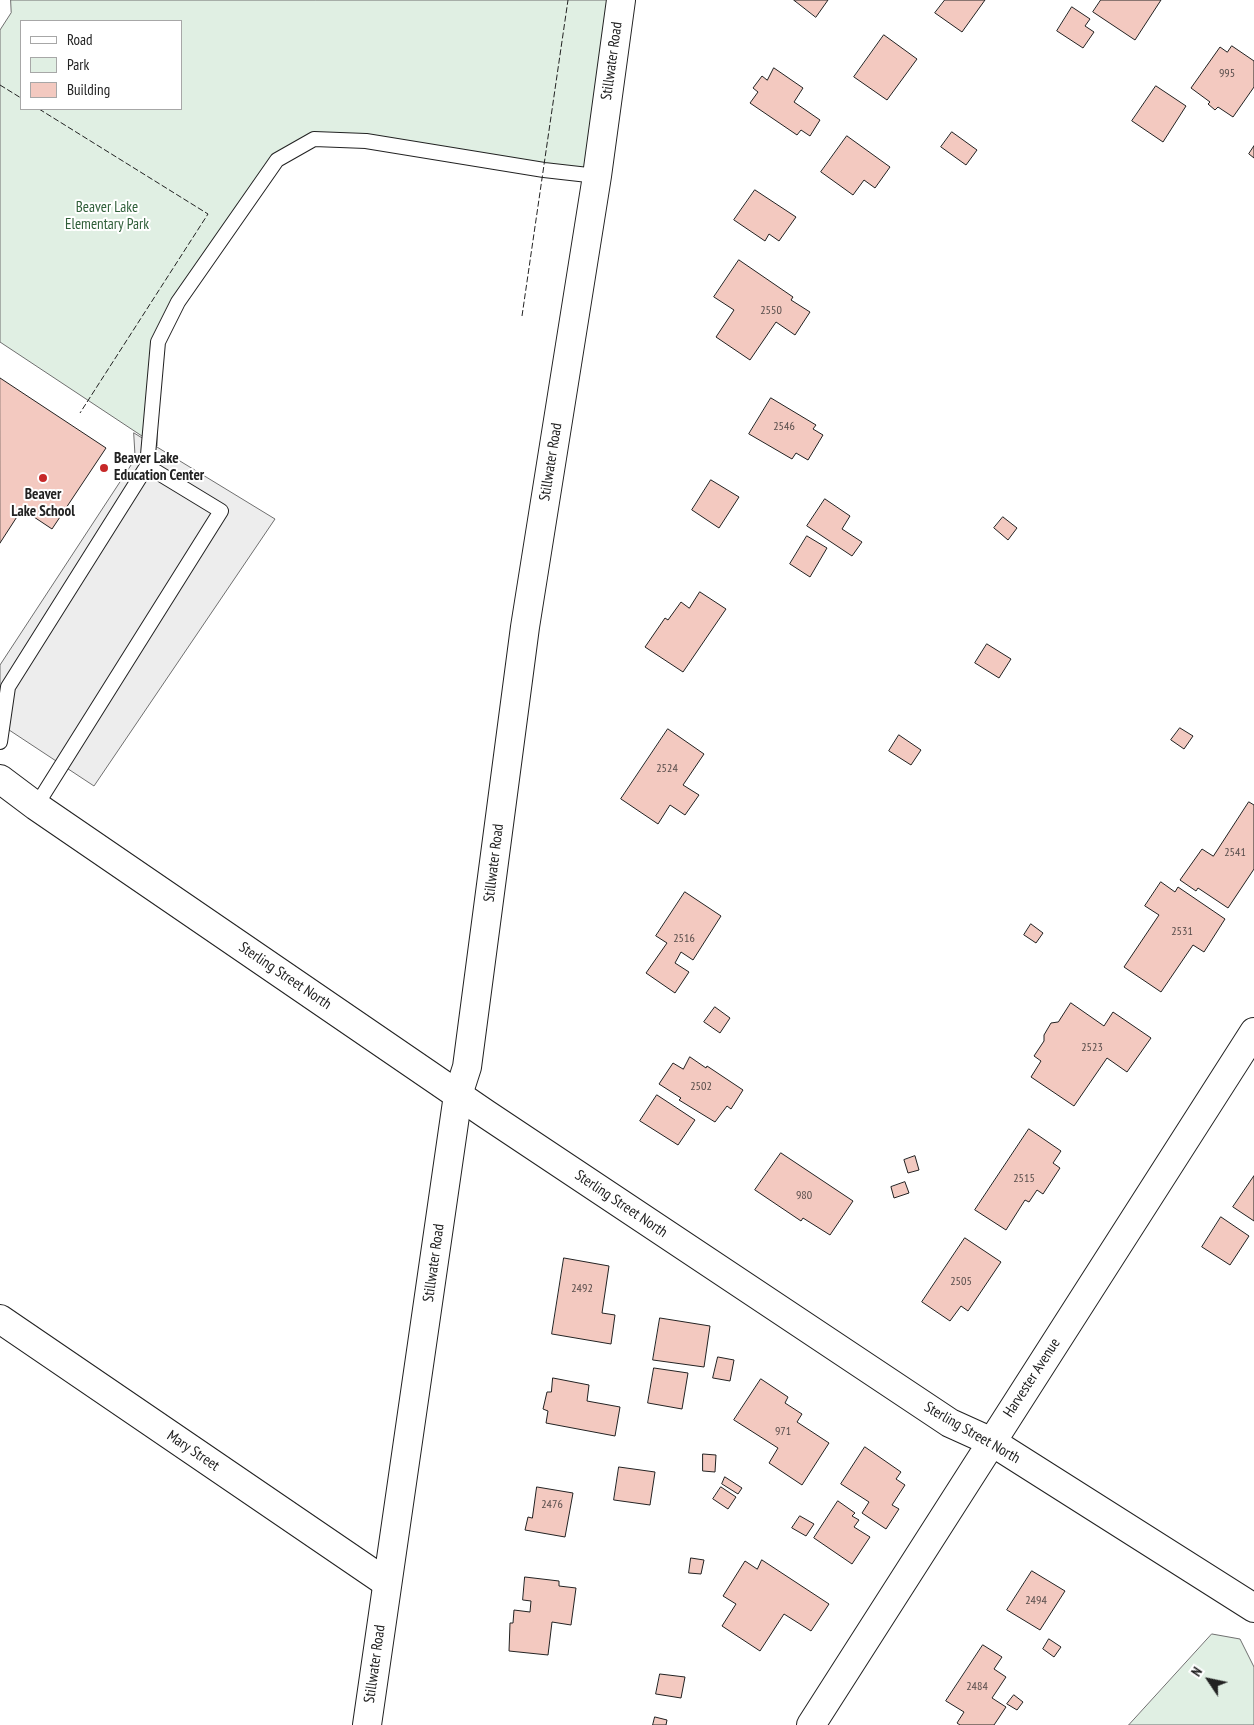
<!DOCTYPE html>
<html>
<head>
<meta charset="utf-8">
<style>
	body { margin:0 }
	#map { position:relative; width:1254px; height:1725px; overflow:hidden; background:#fff; font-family:"PT Sans Narrow",sans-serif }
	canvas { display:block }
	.legend { position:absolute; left:20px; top:20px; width:162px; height:90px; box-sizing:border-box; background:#fff; border:1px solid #a7a7a7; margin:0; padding:6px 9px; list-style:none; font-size:15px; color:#222 }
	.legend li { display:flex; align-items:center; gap:10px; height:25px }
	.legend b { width:25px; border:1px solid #a7a7a7 }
	.north { position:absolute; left:1184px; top:1655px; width:50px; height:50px; -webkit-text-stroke:4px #fff; paint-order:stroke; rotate:304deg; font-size:14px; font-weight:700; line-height:20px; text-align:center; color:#222 }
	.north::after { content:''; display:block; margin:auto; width:18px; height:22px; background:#222; clip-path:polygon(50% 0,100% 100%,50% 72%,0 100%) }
</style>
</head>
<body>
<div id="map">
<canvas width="1254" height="1725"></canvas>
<ul class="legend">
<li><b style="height:6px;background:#fff"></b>Road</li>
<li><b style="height:14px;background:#e0efe3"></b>Park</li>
<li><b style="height:14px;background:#f3c9c0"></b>Building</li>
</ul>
<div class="north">N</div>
</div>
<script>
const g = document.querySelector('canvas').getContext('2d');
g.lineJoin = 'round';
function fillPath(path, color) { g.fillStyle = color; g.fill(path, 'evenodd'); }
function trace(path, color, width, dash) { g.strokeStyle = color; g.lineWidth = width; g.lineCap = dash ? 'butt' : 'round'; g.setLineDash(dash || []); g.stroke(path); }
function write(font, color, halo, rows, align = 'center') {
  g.font = font + ' "PT Sans Narrow",sans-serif'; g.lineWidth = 4; g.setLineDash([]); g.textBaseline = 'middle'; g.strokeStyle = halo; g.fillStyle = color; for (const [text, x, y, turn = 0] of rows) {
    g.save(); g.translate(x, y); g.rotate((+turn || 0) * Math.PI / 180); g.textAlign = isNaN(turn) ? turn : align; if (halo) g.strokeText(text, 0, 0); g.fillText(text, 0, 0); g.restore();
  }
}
const green = new Path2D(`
	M11,0h610l-24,176 -283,-37 -37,21 -119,182 -1,104 -157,-104v-312l11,-17zM21,21h160v88h-160z
	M1212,1634l28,5 14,28v58h-125z`);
fillPath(green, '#e0efe3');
trace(green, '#6f6f6f', 1);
const parking = new Path2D(`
	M134,433l141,86 -181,267 -94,-62v-59l135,-206z`);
fillPath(parking, '#ededed');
trace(parking, '#6f6f6f', 1);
const building = new Path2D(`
	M794,0h34l-12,17z
	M945,0h40l-23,32 -27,-19z
	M1101,0h60l-26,40 -42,-28z
	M1072,7l18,12 -5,7 9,6 -11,16 -26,-17z
	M884,35l33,24 -30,41 -33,-23z
	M1232,46l22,15v26l-21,30 -15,-10 -3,3 -7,-6 2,-2 -19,-14 29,-41 7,5z
	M774,68l29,20 -9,14 26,18 -10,16 -9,-6 -4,5 -47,-32 8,-11 -5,-4 9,-12 5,4z
	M1156,86l30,20 -23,36 -31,-21z
	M952,132l25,18 -11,15 -25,-18z
	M847,136l43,31 -15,21 -11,-8 -11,15 -32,-23z
	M1254,146v12l-5,-4z
	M755,190l41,27 -17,24 -10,-7 -4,7 -31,-21z
	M739,260l54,37 -2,3 19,12 -15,23 -19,-13 -26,38 -34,-23 18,-27 -20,-13z
	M0,378l106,70 -54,81 -30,-20 -22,34z
	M771,398l45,27 -3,4 10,6 -15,25 -12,-7 -4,6 -43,-25z
	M711,480l28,17 -20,31 -27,-18z
	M825,499l25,17 -8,13 20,13 -10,14 -45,-30z
	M1003,517l14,11 -9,12 -14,-12z
	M807,536l20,12 -17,29 -20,-13z
	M700,592l26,17 -43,63 -38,-25 20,-29 3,2 13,-18 8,6z
	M987,644l24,15 -12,19 -24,-15z
	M1180,728l13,8 -9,13 -13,-9z
	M668,729l36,25 -21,31 16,10 -14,20 -15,-10 -12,19 -37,-25z
	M899,735l22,15 -10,15 -22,-14z
	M1249,802l5,3v64l-26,39 -30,-20 -2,3 -16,-11 22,-31 11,7z
	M1161,882l14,10 3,-5 47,32 -21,33 -11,-7 -32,47 -37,-25 35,-52 -14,-9z
	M685,892l36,24 -28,44 -12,-8 -6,11 14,9 -14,21 -29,-20 21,-30 -11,-7z
	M1031,924l12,9 -7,10 -12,-8z
	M1071,1003l33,23 9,-14 38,26 -24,34 -20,-14 -33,48 -43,-29 10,-16 -7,-5 10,-15v-6l7,-12 7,-1z
	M715,1007l15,11 -10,15 -16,-11z
	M690,1057l16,11 1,-2 36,24 -12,19 -4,-3 -12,16 -36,-22 2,-2 -22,-14 14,-21 10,6z
	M657,1095l38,25 -17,25 -38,-24z
	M1029,1129l32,22 -8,12 7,5 -17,26 -6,-4 -8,12 -4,-2 -19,30 -31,-20z
	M781,1153l72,48 -23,34 -27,-17 -2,3 -46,-31z
	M915,1156l4,14 -11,3 -4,-13z
	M1254,1176v45l-21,-14z
	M905,1182l4,11 -15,5 -3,-11z
	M1221,1217l28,19 -19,29 -28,-18z
	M965,1238l36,24 -33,49 -7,-5 -11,15 -28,-19z
	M564,1258l45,8 -7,47 13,2 -4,29 -59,-10z
	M660,1318l50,8 -6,41 -51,-7z
	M718,1357l16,3 -4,21 -17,-3z
	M654,1368l34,5 -6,36 -34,-6z
	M553,1378l36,7 -2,16 33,6 -5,29 -69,-13 2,-12 -5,-2 4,-17h4z
	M761,1379l27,18 -3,6 17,11 -5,8 32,21 -27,42 -33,-22 9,-15 -44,-28z
	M865,1447l36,25 -5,7 9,6 -13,20 7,4 -13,20 -24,-16 7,-11 -28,-18z
	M703,1454l13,1 -1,17 -12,-1z
	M619,1467l36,5 -5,33 -36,-5z
	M725,1477l17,11 -4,6 -16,-10z
	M537,1487l36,6 -8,44 -40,-7 3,-13 4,1z
	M721,1487l15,10 -8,12 -15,-10z
	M838,1501l17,12 -3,3 7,4 -5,7 16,10 -18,27 -38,-26z
	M800,1516l14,8 -8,12 -14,-8z
	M691,1558l13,2 -3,14 -12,-1z
	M762,1560l67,44 -18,27 -27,-17 -24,37 -38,-25 14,-22 -13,-8 22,-35 12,8z
	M1032,1571l33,20 -25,39 -33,-20z
	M525,1577l34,4v5l17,2 -5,37 -19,-3 -4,33 -39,-4 1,-28h3l1,-13 16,2 1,-11 -8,-1z
	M1049,1639l12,8 -7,10 -11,-8z
	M983,1645l19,12 -8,12 12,8 -14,21 14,9 -12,18h-34l-3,-2 7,-11 -18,-11z
	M660,1674l25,3 -4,21 -25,-4z
	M1014,1695l9,7 -6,8 -10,-6z
	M655,1717l12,3 -1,5h-13z`);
fillPath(building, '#f3c9c0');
trace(building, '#222', 1);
const lane = new Path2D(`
	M147,466l11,-124 20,-40 99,-142 37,-21 52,2 178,29 53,6
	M0,742l8,-55 139,-221 74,45 -185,295`);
const street = new Path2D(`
	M0,779l36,27 450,308 464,309 42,19 262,166
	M0,1319l387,264
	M811,1725l443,-693`);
const secondary = new Path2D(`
	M367,1725l91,-630 9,-28 58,-440 72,-451 24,-176`);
trace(lane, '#222', 16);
trace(street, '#222', 30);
trace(secondary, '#222', 30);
trace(lane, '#fff', 14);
trace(street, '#fff', 28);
trace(secondary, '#fff', 28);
trace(new Path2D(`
	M0,85l21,13
	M39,109l169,105 -128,199
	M522,316l46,-316`), '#222', 1, [6, 2.5]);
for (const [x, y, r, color] of [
	[104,468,5,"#c62828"],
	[43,478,5,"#c62828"]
]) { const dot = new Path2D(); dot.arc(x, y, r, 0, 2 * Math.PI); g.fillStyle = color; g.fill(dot); trace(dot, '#fff', 2); }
write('12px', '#564c4a', null, [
	["995",1227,74],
	["2550",771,311],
	["2546",784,427],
	["2524",667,769],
	["2541",1235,853],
	["2531",1182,932],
	["2516",684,939],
	["2523",1092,1048],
	["2502",701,1087],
	["2515",1024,1179],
	["980",804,1196],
	["2505",961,1282],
	["2492",582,1289],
	["971",783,1432],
	["2476",552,1505],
	["2494",1036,1601],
	["2484",977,1687]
]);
write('15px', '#222', '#fff', [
	["Stillwater Road",612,61,-82],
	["Stillwater Road",551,462,-81],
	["Stillwater Road",494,863,-83],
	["Sterling Street North",285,976,34],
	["Sterling Street North",621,1204,34],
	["Stillwater Road",434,1263,-82],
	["Harvester Avenue",1032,1378,-57],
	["Sterling Street North",972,1433,30],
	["Mary Street",193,1451,34],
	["Stillwater Road",375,1664,-82]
]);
write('15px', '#2f5e38', '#fff', [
	["Beaver Lake",107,208],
	["Elementary Park",107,225]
]);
write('bold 15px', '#222', '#fff', [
	["Beaver Lake",114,459],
	["Education Center",114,476],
	["Beaver",43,495,"center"],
	["Lake School",43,512,"center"]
], 'left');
</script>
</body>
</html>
